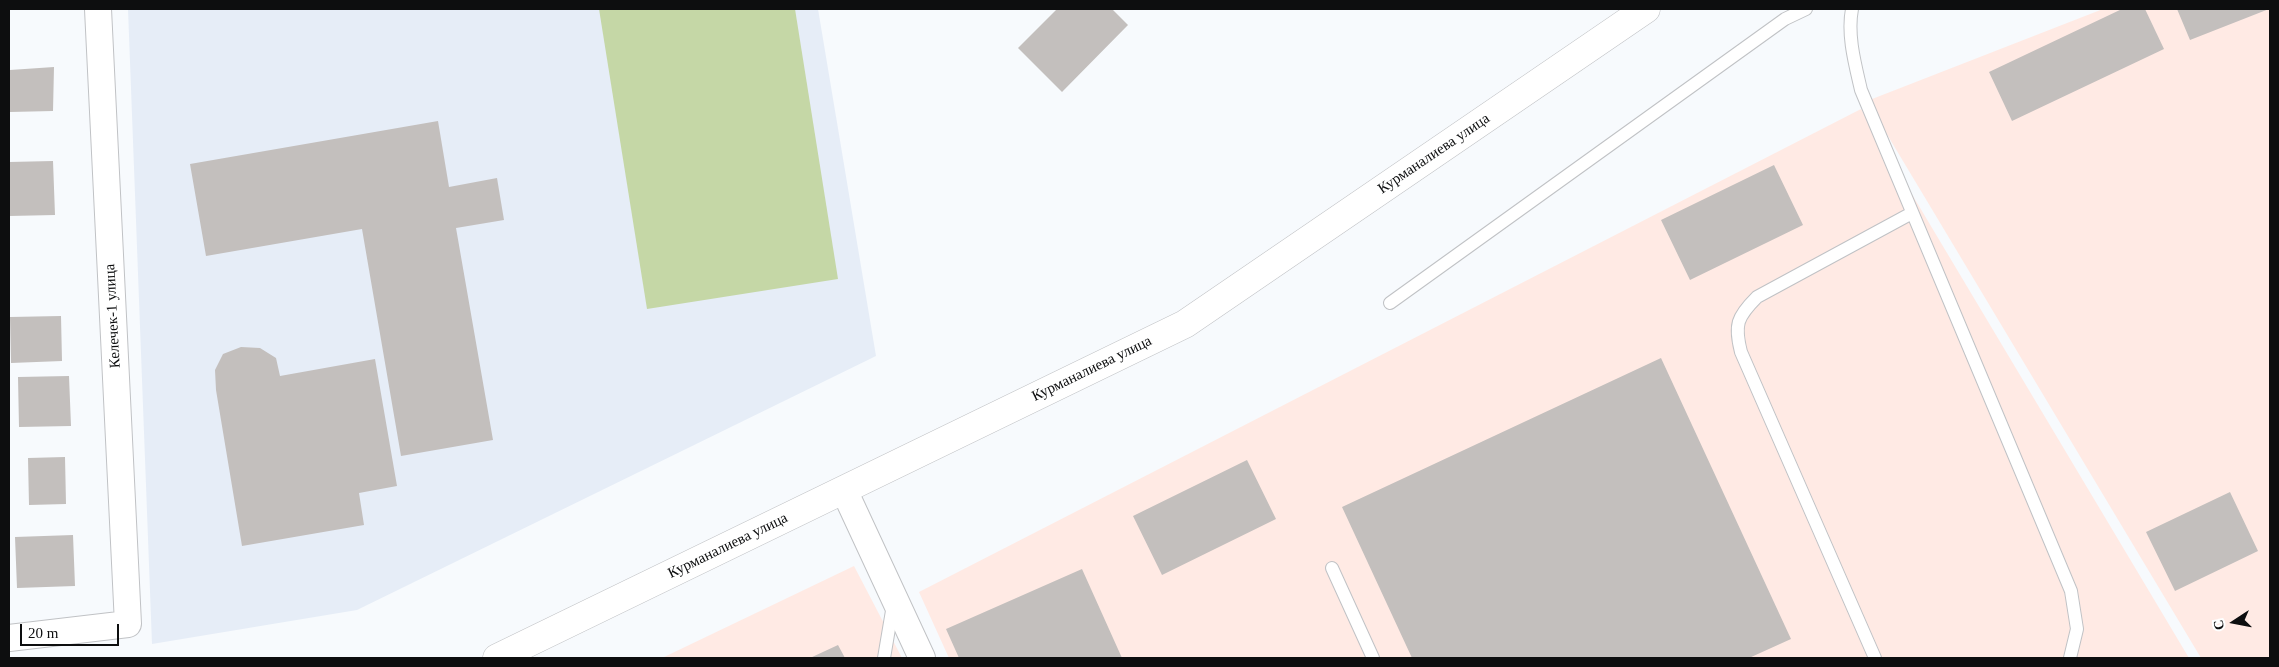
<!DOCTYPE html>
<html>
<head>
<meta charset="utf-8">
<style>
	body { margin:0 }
	#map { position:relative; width:2279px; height:667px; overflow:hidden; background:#f7fafd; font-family:"Times New Roman",serif }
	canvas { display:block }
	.frame { position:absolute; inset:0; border:10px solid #0d0e0f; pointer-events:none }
	.north { position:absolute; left:2209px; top:597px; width:50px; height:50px; -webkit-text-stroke:4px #fff; paint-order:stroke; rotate:259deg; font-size:14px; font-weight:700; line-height:20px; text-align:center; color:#0d0e0f }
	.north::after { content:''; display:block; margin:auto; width:18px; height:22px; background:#0d0e0f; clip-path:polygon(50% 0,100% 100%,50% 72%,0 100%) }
	.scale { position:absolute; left:20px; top:624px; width:99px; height:22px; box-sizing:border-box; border:2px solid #0d0e0f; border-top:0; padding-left:6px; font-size:15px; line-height:18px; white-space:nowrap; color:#0d0e0f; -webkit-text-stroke:4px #fff; paint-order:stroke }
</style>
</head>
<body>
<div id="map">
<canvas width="2279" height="667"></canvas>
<div class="frame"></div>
<div class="north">С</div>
<div class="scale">20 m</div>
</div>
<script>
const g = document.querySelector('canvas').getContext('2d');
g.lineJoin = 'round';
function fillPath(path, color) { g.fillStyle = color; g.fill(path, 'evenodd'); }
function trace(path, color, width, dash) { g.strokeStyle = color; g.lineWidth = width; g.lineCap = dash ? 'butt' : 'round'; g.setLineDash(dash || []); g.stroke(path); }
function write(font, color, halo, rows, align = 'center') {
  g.font = font + ' "Times New Roman",serif'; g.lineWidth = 4.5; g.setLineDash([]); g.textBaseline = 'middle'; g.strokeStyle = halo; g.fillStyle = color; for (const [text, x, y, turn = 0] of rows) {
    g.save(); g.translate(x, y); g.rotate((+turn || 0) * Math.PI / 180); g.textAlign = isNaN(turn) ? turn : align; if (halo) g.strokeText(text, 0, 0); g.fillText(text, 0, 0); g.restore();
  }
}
fillPath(new Path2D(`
	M2103,9h167v649h-69l-334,-557z
	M1861,109l328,549h-1240l-30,-66z
	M854,566l48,92h-240z`), '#ffeae4');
fillPath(new Path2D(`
	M128,9h690l58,347 -519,254 -205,34z`), '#e6edf7');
fillPath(new Path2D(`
	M599,9h196l43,270 -191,30z`), '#c5d7a6');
fillPath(new Path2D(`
	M1057,9h55l16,16 -66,67 -44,-44z
	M2122,9h23l19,40 -152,72 -23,-49z
	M2177,9h92l-79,31z
	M54,67l-1,44 -43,1v-42z
	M438,121l11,66 48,-9 7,42 -48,8 37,212 -92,16 -39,-227 -156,27 -16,-92z
	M53,161l2,54 -46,1v-54z
	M1774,165l29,60 -113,55 -29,-60z
	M61,316l1,45 -51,2 -1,-46z
	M241,347l19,1 16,10 4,18 95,-17 22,127 -38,7 5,32 -122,21 -26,-156 -1,-20 8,-16z
	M1661,358l130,281 -42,19h-337l-70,-151z
	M69,376l2,50 -52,1 -1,-50z
	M65,457l1,47 -37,1 -1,-47z
	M1247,460l29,59 -114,56 -29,-59z
	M2230,492l28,59 -83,40 -29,-59z
	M73,535l2,51 -58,2 -2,-51z
	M1082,569l40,89h-163l-13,-29z
	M838,645l7,13h-35z`), '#c3bfbd');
const lane = new Path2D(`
	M1852,9c-5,26 3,55 9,81l210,501 6,38 -7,29
	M1390,303l395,-284 21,-10
	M1332,568l41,90
	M884,658l9,-53
	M1875,658l-134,-306c-7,-27 -4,-35 16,-55l155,-84`);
const street = new Path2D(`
	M844,490l78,168
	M9,638l119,-14 -30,-615`);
const secondary = new Path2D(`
	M497,658l688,-334 461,-315`);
trace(lane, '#c0c2c5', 14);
trace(street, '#c0c2c5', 28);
trace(secondary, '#c0c2c5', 29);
trace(lane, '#fff', 12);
trace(street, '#fff', 26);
trace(secondary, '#fff', 28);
write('15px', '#0d0e0f', '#fff', [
	["Курманалиева улица",1434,154,-34],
	["Келечек-1 улица",113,316,-93],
	["Курманалиева улица",1092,369,-26],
	["Курманалиева улица",728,546,-26]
]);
</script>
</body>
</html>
